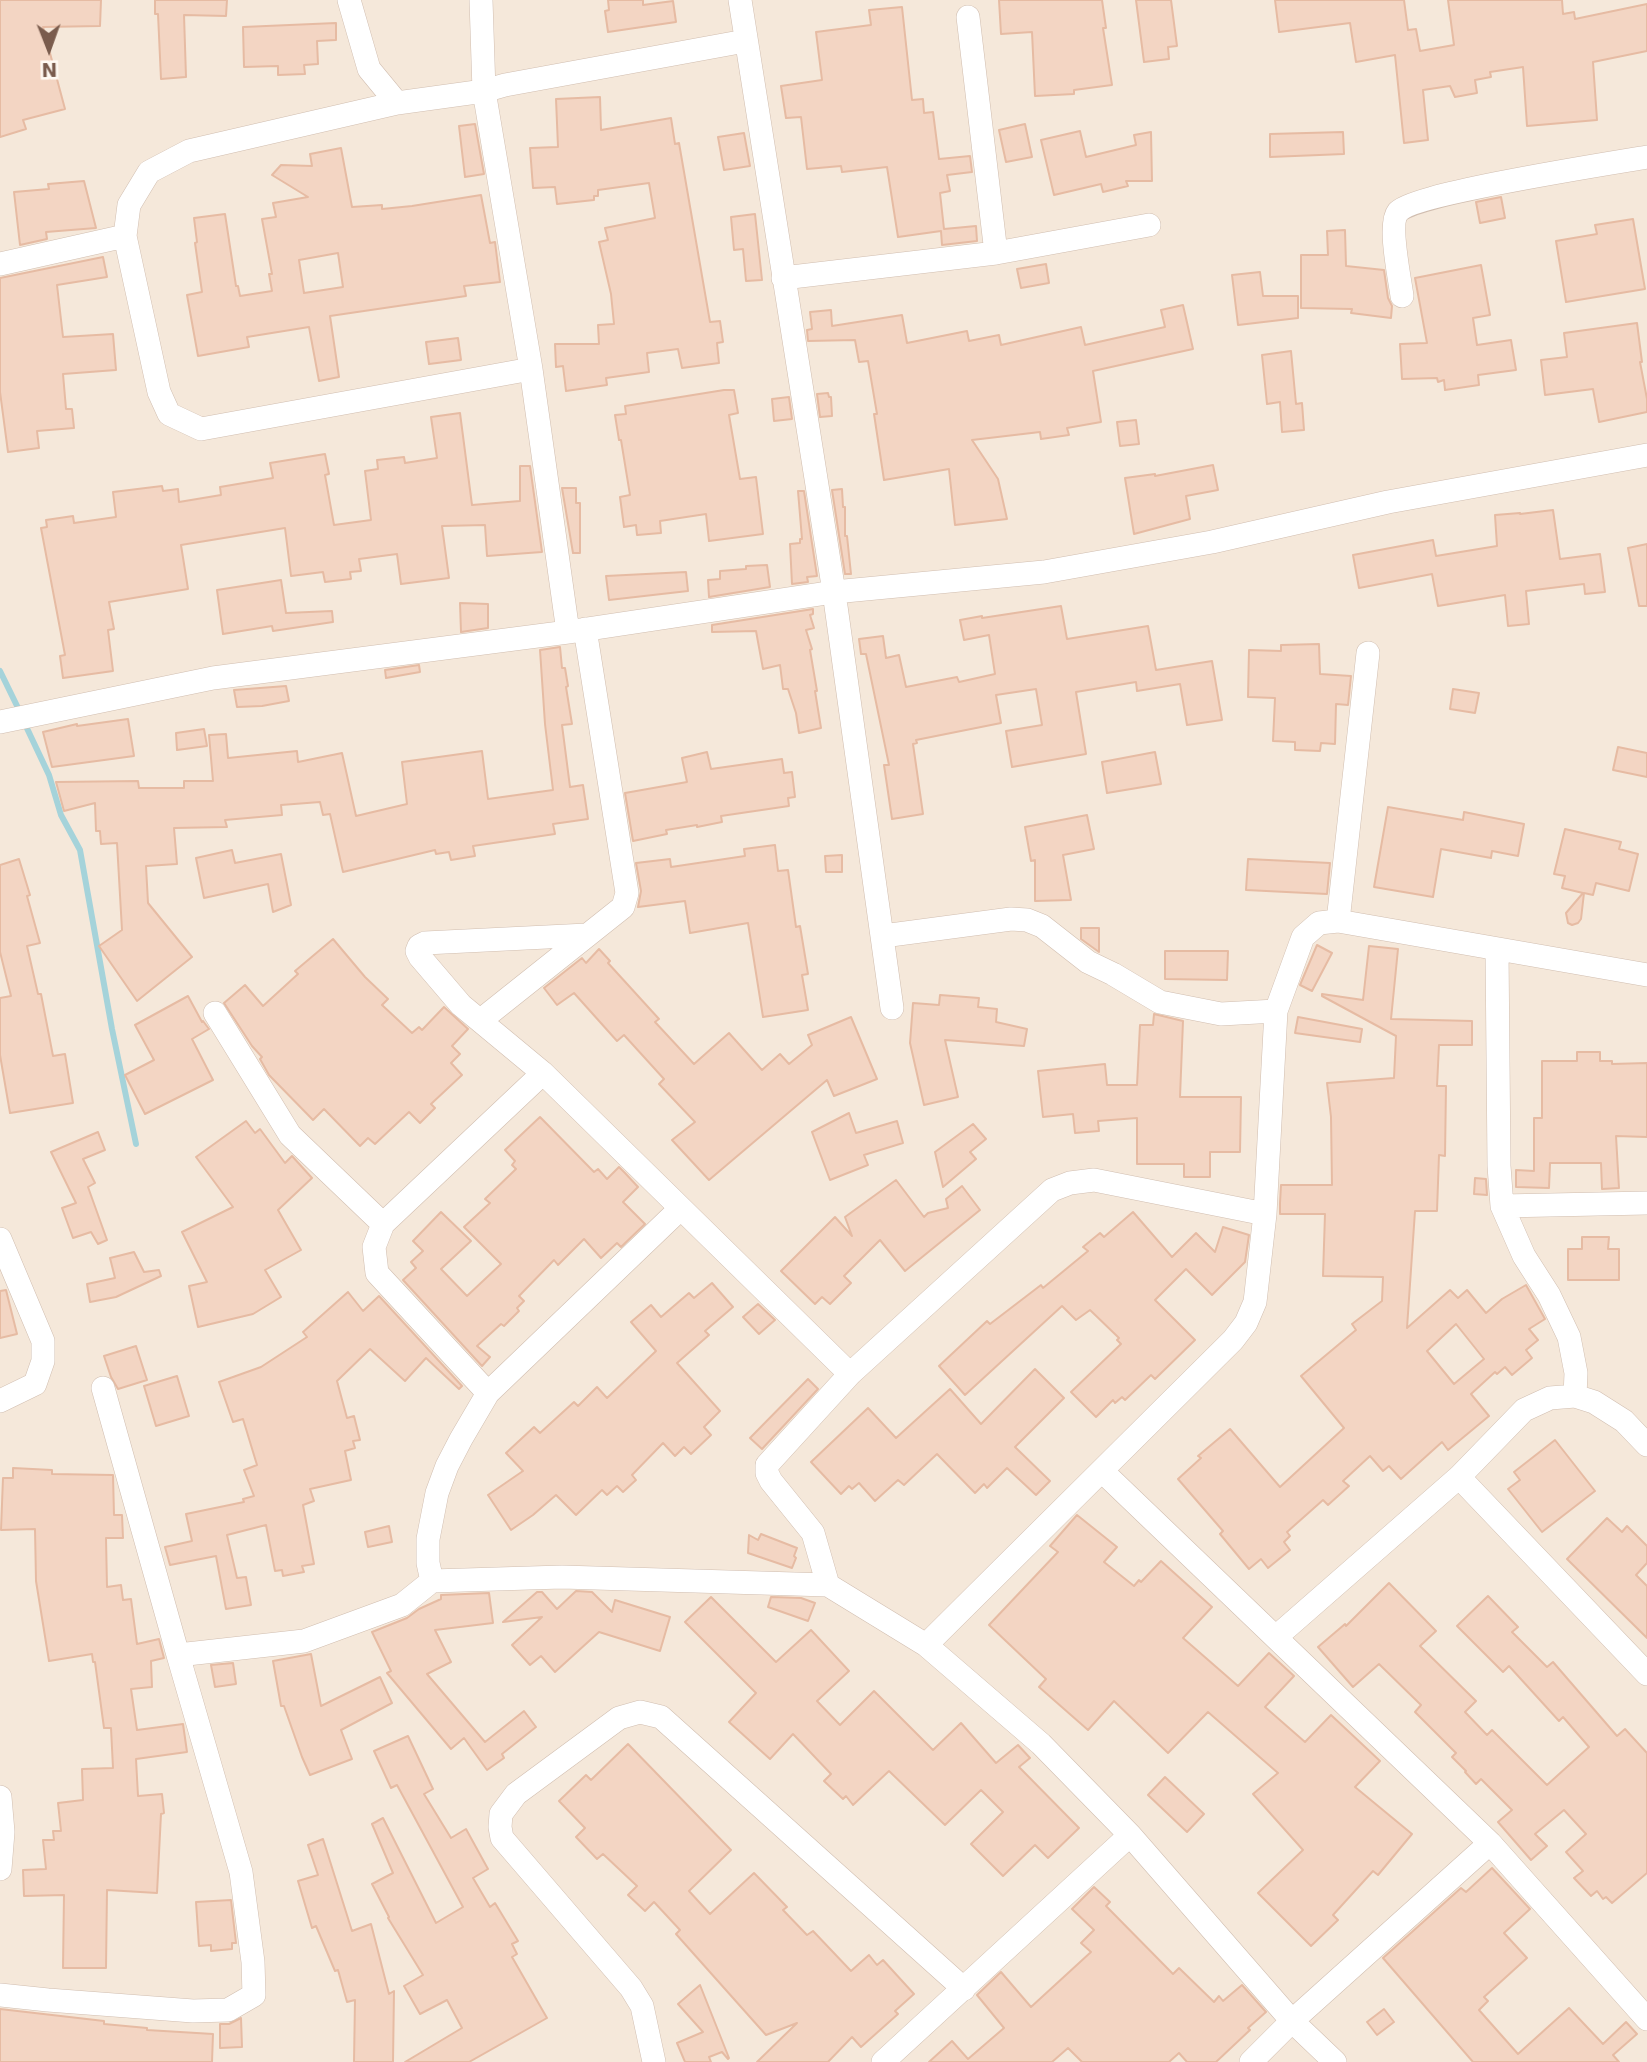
<!DOCTYPE html>
<html>
<head>
<meta charset="utf-8">
<style>
	body { margin:0 }
	#map { position:relative; width:1647px; height:2062px; overflow:hidden; background:#fdf6ec; font-family:"DejaVu Sans",sans-serif }
	canvas { display:block }
	.north { position:absolute; left:14px; top:14px; width:70px; height:70px; -webkit-text-stroke:5px #fffaf3; paint-order:stroke; rotate:179deg; font-size:19px; font-weight:700; line-height:28px; text-align:center; color:#7a5c4d }
	.north::after { content:''; display:block; margin:auto; width:24px; height:32px; background:#7a5c4d; clip-path:polygon(50% 0,100% 100%,50% 72%,0 100%) }
</style>
</head>
<body>
<div id="map">
<canvas width="1647" height="2062"></canvas>
<div class="north">N</div>
</div>
<script>
const g = document.querySelector('canvas').getContext('2d');
g.lineJoin = 'round';
function fillPath(path, color) { g.fillStyle = color; g.fill(path, 'evenodd'); }
function trace(path, color, width, dash) { g.strokeStyle = color; g.lineWidth = width; g.lineCap = dash ? 'butt' : 'round'; g.setLineDash(dash || []); g.stroke(path); }
fillPath(new Path2D(`
	M0,0h1647v2062h-1647z`), '#f5e8da');
trace(new Path2D(`
	M0,671l20,41
	M24,722l25,53 12,40 19,35 32,179 24,115`), '#a5d3da', 6);
const building = new Path2D(`
	M0,0h101l-1,26 -57,1 22,82 -42,11 3,9 -26,8z
	M155,0h72l-1,16 -42,-1 2,62 -25,2 -3,-65h-3z
	M608,0h35v5l30,-4 3,21 -68,10 -3,-21 4,-1z
	M999,0h103l4,28h-3l9,57 -38,5v4l-39,2 -3,-64 -31,2z
	M1136,0h35l6,46 -9,1 1,12 -25,3z
	M1275,0h129l4,30 8,-1 4,22 34,-6 -6,-45h114l1,14 11,-2 1,7 72,-15v47l-54,11 4,58 -70,6 -4,-59 -33,5 1,5 -16,3 2,13 -22,4 -5,-11 -27,4 5,50 -24,3 -9,-88 -39,7 -6,-39 -71,9z
	M902,7l10,93 11,-1 1,14 9,-1 6,47 31,-3 2,16 -25,3 3,16 -10,2 4,36 32,-3 1,15 -35,4 -1,-14 -43,6 -11,-70 -45,5 -1,-6 -34,3 -6,-52 -15,1 -5,-32 41,-6 -6,-48 55,-7 -2,-15z
	M336,23v17l-19,1 1,23 -14,1 1,9 -27,1v-9l-34,1 -1,-40z
	M600,97l1,33 70,-12 4,26 4,-1 31,179 10,-1 3,21 -6,1 2,20 -37,5 -4,-19 -31,4 2,19 -43,6 1,7 -41,6 -3,-25 -7,1 -1,-23h44l-1,-19 16,-1 -3,-30 -12,-52 9,-2 -3,-12 50,-10 -6,-35 -51,7v6h-4v4l-37,4 -2,-17 -22,1 -3,-40 28,-1 -2,-48z
	M475,124l9,50 -19,3 -6,-51z
	M1025,124l7,33 -26,5 -7,-32z
	M1080,131l6,26 50,-12 -2,-10 17,-3 1,49h-26l2,5 -25,6 -2,-8 -47,11 -13,-55z
	M1343,132l1,22 -74,3v-23z
	M744,133l6,33 -26,4 -6,-33z
	M341,148l11,59 30,-2v4l30,-3 69,-11 9,48 5,-1 5,40 -36,4 2,10 -136,20 9,61 -20,4 -10,-54 -62,10 2,10 -51,9 -11,-61 15,-3 -7,-49 2,-1 -3,-24 31,-4 11,72h2l2,10 32,-5 -3,-17h3l-10,-55 14,-2 -3,-14 35,-6 -36,-22 9,-10 31,1 -2,-12zM338,253l5,34 -39,6 -5,-33z
	M84,181l12,47 -50,4 1,7 -27,6 -6,-53 35,-3 -1,-5z
	M1501,197l4,21 -25,5 -4,-21z
	M755,214l7,66 -16,1 -3,-32 -9,1 -3,-33z
	M1633,219l12,70 -79,13 -10,-61 41,-7 -2,-9z
	M1345,230l1,36 38,4 4,28 4,8 -1,12 -40,-5 1,-4 -51,-1v-53h27l-1,-24z
	M103,257l4,20 -50,8 6,52 50,-3 3,36 -53,4 3,35h6l2,19 -37,3 2,17 -31,4 -8,-60v-114z
	M1046,264l3,19 -28,5 -4,-19z
	M1481,265l9,50 -17,3 4,27 34,-5 5,30 -38,5 1,10 -34,5 -1,-10 -6,2 -1,-4 -35,1 -2,-35 27,-1 -12,-65z
	M1260,272l3,24h35v22l-60,7 -6,-50z
	M1183,305l10,44 -100,22 8,51 -34,6 2,7 -28,4 -1,-7 -68,8 26,39 9,40 -52,6 -6,-56 -65,11 -10,-66h3l-9,-53 -9,1 -4,-22 -47,1 -1,-11 5,-1 -2,-17 21,-2 1,16 70,-11 5,28 60,-12 2,10 30,-6 2,10 80,-18 4,18 80,-18 -4,-17z
	M1637,323l5,39h-2l7,37v13l-48,10 -6,-33 -48,6 -4,-35 26,-3 -3,-24z
	M458,338l3,22 -32,4 -3,-22z
	M1291,351l5,53 6,-1 2,27 -22,2 -2,-30 -13,2 -5,-49z
	M724,390h10l4,23 -9,2 11,64 16,-2 7,57 -54,7 -3,-27 -46,7 1,12 -24,2 -1,-10 -12,2 -4,-30 10,-2 -9,-55h-2l-4,-25 11,-1 -1,-8z
	M828,393l1,4h2l1,19 -12,1 -3,-23z
	M789,397l3,22 -18,2 -2,-22z
	M460,413l12,92 48,-4v-35h10l12,86 -55,4 -2,-31 -43,1 7,52 -48,6 -4,-30 -38,5 2,12 -11,1 1,7 -26,3 -2,-10 -32,4 -6,-48 -104,17 7,44 -79,13 5,27 -6,1 5,41 -50,7 -3,-22 5,-1 -24,-127 6,-1 -1,-7 27,-4 1,7 42,-6 -3,-25 49,-6 1,5 15,-2 1,13 42,-7 -1,-8 53,-9 -3,-15 55,-9 4,20 -4,1 9,50 37,-5 -6,-49 13,-2 -1,-9 27,-3 1,6 32,-5 -6,-41z
	M1136,420l3,24 -19,2 -3,-24z
	M1213,465l5,25 -32,6 4,23 -56,15 -9,-56 30,-4v2z
	M562,488h14v15h4v50h-7z
	M842,489l1,18h2v29h2l4,38h-6l-13,-84z
	M798,491h6l13,85 -10,1 1,5 -16,2 -2,-40 10,-1v-4h2z
	M1553,510l7,49 40,-5 5,38 -20,2 -1,-10 -58,7 3,33 -21,2 -3,-31 -67,11 -6,-32 -73,14 -6,-33 80,-15 3,16 61,-10 -2,-31 25,-2v1z
	M1647,544v62h-8l-11,-58z
	M767,565l3,22 -61,10 -1,-17 12,-1v-8l26,-2v-3z
	M686,572l2,19 -79,9 -3,-24z
	M281,580l5,33 46,-2 1,11 -60,9 -1,-5 -49,8 -6,-44z
	M460,603l28,1v24l-27,4z
	M1061,606l6,33 81,-13 8,44 56,-9 10,59 -35,5 -7,-41 -43,7 -1,-9 -60,10 10,62 -74,13 -6,-36 36,-6 -6,-36 -40,6 5,28 -85,17 1,3 -4,1 10,70 -31,5 -8,-54h5l-23,-111h-5l-2,-15 24,-3 3,22 13,-3 7,32 51,-10 2,5 36,-8 -6,-39 -25,5 -4,-20 22,-4v2z
	M813,609v5l-3,1 4,13 -8,2 6,19 -2,1 7,41h-2l6,37 -22,5 -3,-20 -8,-24h-5l-3,-24 -17,4 -7,-38 -44,1v-7z
	M1319,644l1,30 31,2 -3,29 -12,-1 -1,40 -14,-1 -1,8 -25,-1v-8l-22,-1 2,-43 -27,-1 1,-47 32,1v-6z
	M560,647l2,21h3l3,18 -2,1 6,37 -10,1 8,62 13,-2 5,34 -35,5 2,10 -82,12 2,10 -24,4 -2,-8 -13,2 -1,-4 -92,22 -13,-58 -7,1 -3,-13 -39,3 1,10 -57,5 2,7 -53,1 3,36 -31,2 2,37 44,54 -55,44 -38,-55 23,-16 -5,-87 -16,1 -1,-13h-4l-1,-28 -31,8 -8,-29 82,-1 1,7h45v-7h29l-4,-46 17,-1 2,24 69,-7 1,11 44,-9 14,63 51,-12 -5,-42 44,-6 36,-5 6,48 65,-9 -8,-66 -5,-74z
	M419,665l1,7 -34,6 -1,-8z
	M286,686l3,15 -27,5 -25,1 -3,-17z
	M1453,689l26,4 -4,20 -25,-4z
	M128,719l6,37 -82,11 -9,-35 34,-8v2z
	M204,729l3,17 -30,4 -1,-17z
	M1618,747l29,6v24l-34,-7z
	M707,752l4,17 71,-10 2,14 8,-1 3,25 -7,1 1,8 -68,10 1,6 -25,5v-2l-31,5 1,4 -34,7 -8,-48 62,-11 -5,-24z
	M1155,752l6,32 -54,9 -5,-31z
	M1388,807l75,13 1,-8 60,12 -6,32 -26,-5 -1,7 -50,-9 -8,48 -59,-10z
	M1087,815l7,34 -31,6 8,45 -36,1v-41l-4,1 -6,-34z
	M1565,829l56,13 -2,7 19,5 -9,37 -33,-8 -3,12 -9,-2 -3,26 -3,4 -6,2 -4,-2 -2,-10 17,-20 -21,-5 3,-12 -11,-2z
	M775,845l3,26 10,-1 8,57 4,-1 8,48 -6,1 6,35 -45,7 -15,-94 -58,10 -5,-32 -47,6 3,-16 -5,-28 34,-4 1,8 74,-11 -1,-7z
	M232,850l3,13 46,-9 10,51 -18,7 -5,-28 -64,14 -8,-40z
	M842,855v17h-16l-1,-16z
	M19,859l11,36 -3,1 13,47 -13,3 11,48h3l12,62 12,-2 8,49 -63,10 -10,-58v-57l11,-2 -11,-44v-87z
	M1248,859l82,4 -3,31 -81,-4z
	M1081,928h18v24l-18,-13z
	M333,939l32,38 23,22 -6,6 30,28 7,-6 3,3 22,-23 24,22 -16,17 8,8 -9,9 11,12 -31,29 4,4 -15,15 -11,-11 -34,32 -7,-6 -8,8 -36,-37 -11,11 -44,-45 -9,-16 2,-2 -10,-11 -28,-43 21,-18 18,21 35,-32 -3,-3z
	M1317,945l15,8 -20,38 -12,-6z
	M1369,946l29,3 -7,70 81,2v24h-33l-2,41h9l-1,70 -6,-1 -2,56h-22l-8,117 43,-38 8,8 9,-8 19,23 16,-14 24,-14 19,34 -16,10 9,11 -12,10 6,8 -20,17 -7,-8 -8,7 -2,-2 -24,22 18,22 -41,34 -6,-8 -41,37 -12,-13 -6,5 -13,-15 -27,25 6,5 -21,19 -5,-5 -36,32 3,4 -6,6 6,8 -22,18 -7,-9 -12,10 -29,-35 3,-3 -45,-52 23,-21 -3,-2 32,-27 50,58 64,-59 -43,-52 55,-46 -4,-6 30,-23 1,-24 -60,-1 2,-62h-45v-11l1,-18h51l-1,-68 -4,-34 67,-5 2,-42 -74,-40v-2l41,6zM1456,1324l28,35 -30,25 -27,-33z
	M599,949l11,12 -2,2 51,56 -4,3 39,42 35,-31 33,37 18,-16 9,10 23,-19 -4,-10 43,-18 26,62 -43,17 -7,-16 -118,100 -37,-40 23,-18 -36,-38 5,-5 -40,-44 -7,6 -43,-48 -17,12 -13,-17 38,-30 4,5z
	M1165,951h63l-1,29 -62,-1z
	M940,995l39,3 -1,9 19,2 -1,13 31,7 -3,17 -79,-6 13,57 -34,8 -14,-62 3,-40 26,2z
	M188,996l14,26 1,-1 6,8 -17,10 21,41 -68,34 -20,-39 29,-15 -19,-35z
	M1154,1014l29,7 -3,76h61l-1,55h-30v25h-26v-13h-47v-46l-39,3 1,10 -24,2 -2,-19 -30,3 -5,-46 67,-7 2,21h30l3,-60h13z
	M1298,1017l64,12 -2,13 -65,-9z
	M1577,1052h23v9h12v3l35,-1v74l-31,-1 3,52 -17,1 -1,-26h-51l-1,25 -33,-1v-17l18,1v-53h8v-57h35z
	M849,1113l7,20 41,-12 6,22 -39,12 4,10 -38,15 -18,-48z
	M540,1117l54,55 4,-3 9,10 12,-12 6,6 13,14 -15,15 22,22 -24,23 -4,-4 -16,15 -17,-19 -26,26 -4,-5 -35,36 5,5 -7,7 2,3 -15,15 -3,-2 -24,22 13,11 -8,9 -79,-86 13,-12 -5,-6 12,-11 -10,-10 28,-29 30,29 -30,28 26,27 34,-32 -37,-37 26,-24 -5,-4 31,-30 -4,-4 3,-4 -10,-11z
	M246,1121l9,12 5,-4 25,34 7,-7 20,22 -34,32 23,40 -36,20 16,27 -28,17 -55,13 -9,-41 18,-4 -25,-50 51,-25 -37,-50z
	M973,1124l13,15 -16,13 6,7 -33,28 -8,-35z
	M98,1132l7,18 -22,9 12,24 -7,4 19,53 -9,4 -7,-12 -18,6 -11,-30 14,-5 -25,-51z
	M1475,1178l11,1 1,16 -13,-1z
	M896,1180l28,37 4,-4 20,-5 -2,-9 16,-13 18,24 -75,61 -25,-31 -36,36 7,7 -21,21 -8,-7 -7,7 -34,-33 54,-54 17,19 -7,-19z
	M1133,1212l39,45 24,-24 19,19 8,-25 26,8 -4,27 -33,33 -26,-26 -31,31 40,40 -40,39 -4,-4 -26,25 -3,-3 -7,6 -2,-3 -17,17 -25,-25 50,-48 -4,-4 2,-2 -29,-28 -14,10 -14,-14 -97,89 -26,-29 48,-45 3,3 51,-39 2,3 45,-37 -5,-4 17,-14 4,4z
	M1582,1237h27l-1,12h11v31h-51v-31h14z
	M134,1252l10,20 15,-2 2,6 -45,21 -26,5 -3,-18 28,-6 -5,-20z
	M712,1283l21,24 -28,24 4,4 -32,28 43,48 -16,16 7,8 -20,19 -7,-7 -9,9 -12,-13 -31,32 4,5 -13,12 -6,-6 -10,9 -5,-5 -26,25 -20,-20 -23,20 -22,15 -23,-35 35,-24 -17,-18 28,-26 6,6 34,-31 4,4 19,-19 10,11 49,-47 -25,-29 20,-17 10,12 28,-24 5,5z
	M6,1290l11,44 -17,4v-47z
	M348,1292l15,19 16,-15 83,90 -3,3 -33,-31 -21,23 -35,-32 -33,32 10,37 7,-2 6,24 -7,1 2,7 -10,3 6,29 -41,9 4,12 -11,4 11,59 -12,2 2,6 -21,4 -1,-6 -7,1 -9,-46 -39,10 10,43 9,-1 5,28 -25,4 -10,-53 -46,9 -5,-18 27,-6 -6,-27 58,-12 -1,-3 11,-3 -10,-26 13,-5 -14,-46 -10,3 -14,-40 42,-15 46,-30 -4,-5z
	M758,1304l17,16 -16,14 -16,-17z
	M136,1346l11,34 -29,9 -7,-12 -7,-21z
	M1035,1369l29,29 -49,49 35,34 -14,14 -29,-27 -20,20 -3,-4 -9,9 -38,-39 -33,31 -6,-5 -23,21 -16,-18 -7,6 -3,-3 -8,8 -30,-32 57,-54 28,30 54,-49 31,35z
	M177,1376l12,40 -33,10 -12,-40z
	M808,1379l10,10 -56,60 -12,-11z
	M1555,1440l40,51 -53,41 -34,-43 12,-9 -6,-8z
	M13,1468l39,2v4l61,1 1,40h8l1,23h-17l1,49 14,-2 2,15 8,-1 6,45 22,-5 5,19 -13,3 1,26 -21,2 6,41 46,-6 4,28 -51,7 2,37 24,-2 2,19 -3,1 -4,79 -50,-3 -1,78h-43l1,-73 -40,1 -1,-26 23,-1 -3,-29h11l-1,-9h8l-3,-28 25,-3 -1,-31 31,-1 -2,-40h-7l-9,-66h-2l-1,-8 -43,7 -13,-80 -1,-52 -34,1 2,-52h10z
	M1077,1515l40,32 -13,15 30,24 5,-6 2,2 20,-21 51,46 -29,31 55,48 31,-33 25,23 -29,31 40,35 26,-27 49,46 -25,26 57,47 -34,41 -5,-4 -40,44 5,5 -27,26 -53,-53 45,-43 -50,-56 25,-21 -70,-61 -40,41 -54,-52 -26,29 -49,-43 7,-8 -57,-54 69,-73 -8,-6z
	M1607,1518l15,14 5,-6 20,20v17l-11,12 11,11v52l-80,-79z
	M389,1526l3,16 -24,5 -3,-15z
	M761,1534l36,14 -3,8 2,2 -4,10 -44,-15 1,-18 9,5z
	M1389,1583l47,48 -16,15 56,55 -11,11 22,23 5,-5 55,55 42,-38 -26,-30 -4,4 -50,-55 -6,6 -46,-46 31,-30 30,31 -6,5 35,35 6,-5 64,74 8,-7 22,24v120l-35,30 -6,-6 -3,2 -6,-8 -6,5 -17,-18 9,-7 -17,-19 20,-18 -22,-24 -29,24 12,12 -16,14 -33,-38 14,-12 -31,-31 -5,5 -11,-12 1,-1 -14,-14 4,-4 -41,-41 6,-7 -42,-41 -26,23 -35,-40 27,-23 1,2z
	M576,1591l16,1 20,20 3,-12 55,17 -10,34 -61,-19 -44,40 -14,-16 -11,9 -18,-20 30,-28 -39,5 34,-30h5l15,17z
	M489,1593l4,30 -58,7 16,32 -24,12 58,68 39,-31 12,16 -34,27 2,4 -17,12 -23,-32 -13,11 -64,-76 4,-2 -19,-39 35,-14 12,-9 22,-10v-4z
	M711,1597l65,65 35,-32 38,41 -32,30 23,24 34,-34 59,59 28,-27 35,40 22,-18 12,13 -11,9 60,61 -31,30 -13,-13 -32,31 -32,-32 32,-32 -22,-22 -36,35 -56,-54 -36,34 -7,-9 -3,3 -19,-18 7,-7 -38,-40 -23,25 -41,-37 27,-29 -71,-71z
	M771,1597l30,1 14,5 -7,18 -40,-14z
	M311,1654l10,52 59,-29 12,26 -51,27 11,29 -42,16 -8,-18 -18,-51h-3l-8,-45z
	M233,1663l3,21 -21,3 -4,-22z
	M408,1736l25,53 -9,5 27,44 15,-9 22,40 -15,9 17,29 5,-4 23,38 -6,3 5,10 -5,3 35,61 -78,44h-64l57,-34 -15,-28 -27,14 -16,-28 19,-11 -35,-57 1,-1 -17,-33 21,-11 -21,-49 11,-6 53,105 27,-16 -66,-122 -6,3 -17,-37z
	M628,1744l103,106 -42,41 21,23 44,-41 33,34 -4,3 24,25 6,-4 38,40 18,-16 8,10 6,-5 31,34 -19,17 3,3 -37,33 -9,-10 -24,25h-71l40,-39 -31,12 -90,-101 4,-4 -26,-28 -9,9 -17,-16 9,-9 -34,-32 -6,5 -21,-22 9,-9 -26,-27 27,-26 5,5z
	M1165,1777l39,37 -17,18 -39,-37z
	M323,1839l29,92 19,-7 18,70 5,-3 -1,71h-39l1,-62 -8,2 -9,-32 -3,1 -19,-45 -4,2 -14,-47 20,-6 -10,-30z
	M1492,1868l38,41 -26,24 23,25 -43,39 4,4 -9,9 39,44 51,-46 34,36 23,-22 11,12 -24,21 6,7h-146l-90,-104 78,-70 5,4z
	M1094,1887l16,15 -4,4 67,68 6,-6 35,34 5,-6 4,5 19,-16 24,27 -18,16 2,2 -34,32h-29l-8,-9 -10,9h-87l-14,-14 -16,14h-123l23,-21 16,18 36,-31 -27,-33 24,-23 30,35 60,-55 -10,-9 13,-13 -22,-21z
	M231,1900l5,43h-4v6l-21,2v-6l-12,1 -3,-44z
	M700,1985l29,73 -1,1 -6,-7 -13,5 2,5h-26l-8,-19 26,-11 -25,-28z
	M0,2009l104,12v3l43,4v2l66,4 -1,28h-212z
	M1384,2009l10,13 -17,13 -10,-13z
	M241,2018l1,29 -22,1v-24h9z`);
fillPath(building, '#f3d5c3');
trace(building, '#e6bba3', 2);
const street = new Path2D(`
	M349,0l20,69 28,34
	M481,0l3,91 47,278 37,263
	M740,0l94,592 58,416
	M968,17l28,236
	M0,264l125,-28
	M783,278l213,-25 153,-28
	M1402,296c-2,-16 -14,-72 -4,-84 14,-18 214,-49 249,-55
	M531,369l-330,60 -32,-15 -10,-22 -34,-156 4,-31 20,-33 40,-21 208,-48 87,-12 21,-6 240,-44
	M0,722l213,-44 355,-46 266,-40 210,-20 168,-30 176,-40 259,-47
	M1338,921l30,-268
	M587,935l-162,8 -6,3 -2,5 3,6 41,48 82,68 307,301
	M883,936l128,-17 16,1 15,6 46,36 25,12 47,28 61,12 55,-3
	M1497,950l2,216 3,40 22,50 25,39 20,42 7,36 -1,23
	M215,1013l75,122 93,89
	M481,1020l142,-113 4,-14 -42,-264
	M1502,1206l145,-3
	M0,1239l43,102v20l-8,23 -35,17
	M103,1388l75,267
	M488,1393l-111,-120 -3,-26 9,-23 160,-151
	M1102,1471l388,372 157,176
	M1459,1477l188,197
	M432,1581l-4,-18v-24l9,-46 10,-27 14,-27 27,-46 192,-184
	M828,1585l-15,-52 -42,-52 -4,-8v-8l83,-91 202,-184 18,-7 24,-3 171,34
	M1276,1637l183,-160 65,-67 26,-12 25,-2 19,6 30,19 23,24
	M926,1645l307,-305 13,-17 9,-21 10,-88 11,-203 27,-74 16,-14 19,-2 309,54
	M0,1797l3,35 -3,37
	M0,1995l48,5 145,11 35,-1 26,-15 -1,-33 -12,-90 -63,-217 126,-14 98,-36 30,-24 130,-4 266,8 98,60 115,99 89,91 162,186 43,41
	M654,2062l-12,-56 -11,-18 -129,-150 -2,-11 1,-13 15,-20 103,-76 21,-6 21,5 303,272
	M883,2062l247,-227
	M1251,2062l41,-41 198,-178`);
trace(street, '#d1beb0', 24);
trace(street, '#fff', 23);
</script>
</body>
</html>
